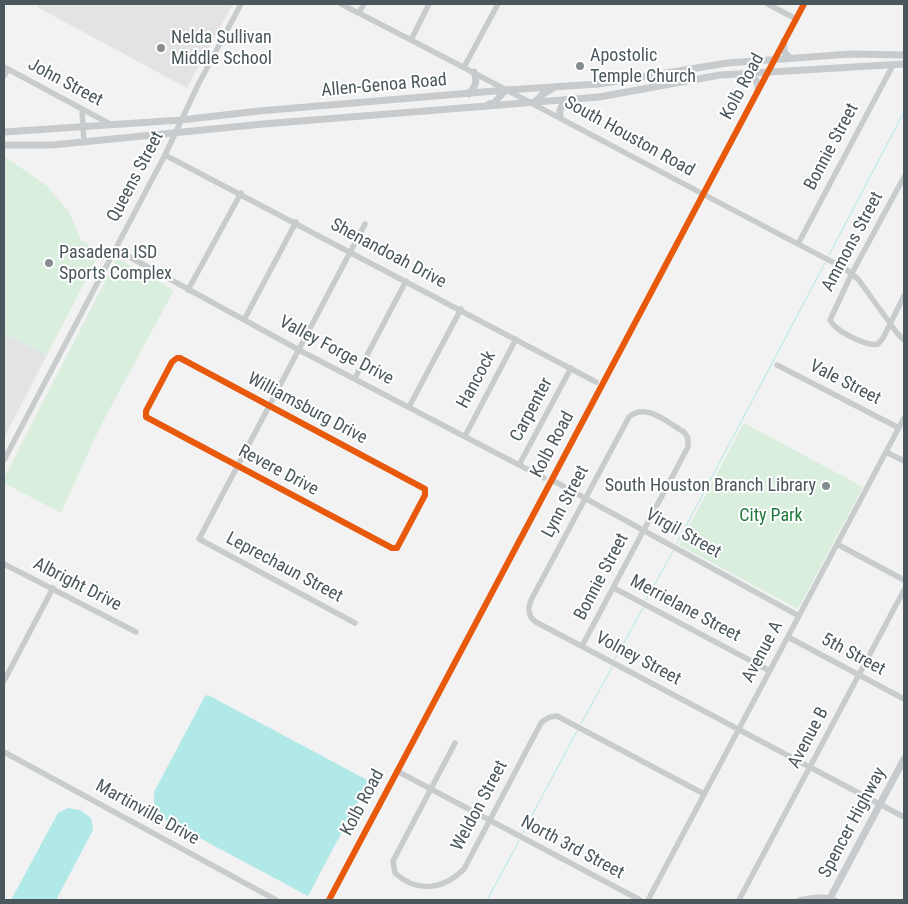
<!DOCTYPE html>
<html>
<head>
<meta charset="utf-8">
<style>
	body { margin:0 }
	#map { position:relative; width:908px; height:904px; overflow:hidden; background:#f2f2f2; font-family:"Roboto Condensed",sans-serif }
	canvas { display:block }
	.frame { position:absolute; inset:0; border:5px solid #4a575c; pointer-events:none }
</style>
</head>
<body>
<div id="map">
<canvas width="908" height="904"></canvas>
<div class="frame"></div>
</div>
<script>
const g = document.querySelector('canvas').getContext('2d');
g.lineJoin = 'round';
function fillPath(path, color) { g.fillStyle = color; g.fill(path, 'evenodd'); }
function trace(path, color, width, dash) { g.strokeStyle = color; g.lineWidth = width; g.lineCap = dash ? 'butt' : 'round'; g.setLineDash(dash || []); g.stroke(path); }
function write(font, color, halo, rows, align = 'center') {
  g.font = font + ' "Roboto Condensed",sans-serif'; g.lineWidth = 4; g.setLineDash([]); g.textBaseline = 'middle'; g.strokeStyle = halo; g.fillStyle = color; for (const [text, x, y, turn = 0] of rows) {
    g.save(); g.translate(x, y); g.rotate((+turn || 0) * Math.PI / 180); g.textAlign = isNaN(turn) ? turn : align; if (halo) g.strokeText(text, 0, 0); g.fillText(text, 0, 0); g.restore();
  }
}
fillPath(new Path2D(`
	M39,4h194l-46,84 -150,-81z
	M4,333l43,22 -43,83z`), '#e4e3e3');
fillPath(new Path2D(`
	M4,156l43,30 22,26 12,28 19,12 -53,103 -43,-22z
	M117,258l57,32 -74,137 -39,86 -57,-30v-5z
	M744,423l119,64 -65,122 -119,-64z`), '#d9eedd');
fillPath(new Path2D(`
	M208,695l161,86 -61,115 -144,-77 -10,-12v-15l51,-96z
	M68,808l12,2 11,8 2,12 -37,70h-45l47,-87z`), '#b1e8e8');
trace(new Path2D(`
	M829,255l75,-143
	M677,543l148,-280
	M646,600l27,-49
	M615,659l28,-51
	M581,724l31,-57
	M522,834l55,-103
	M487,900l32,-59`), '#b1e8e8', 1);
trace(new Path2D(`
	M341,4c169,86 335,177 503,264l14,11 39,54 7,7
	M768,4l28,15
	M359,13l5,-9
	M411,40l18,-36
	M4,67l108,58
	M464,67l34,-63
	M4,76l4,-7
	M82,109l2,33
	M165,155l431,227
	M904,177l-52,96 -22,47c5,11 37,27 48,24l5,-6 21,-42
	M798,244l95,-179
	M115,249l184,101 245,128
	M188,290l53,-97
	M244,320l52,-98
	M177,358h3l245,131v6l-28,53h-5l-246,-131v-6l26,-49z
	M777,365l122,63
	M355,378l51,-97
	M409,407l52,-98
	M465,436l51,-97
	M886,452l18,9
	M4,460l161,-305 33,-70 43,-81
	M519,465l52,-97
	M552,480l247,136
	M837,544l67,36
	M4,564l132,68
	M614,588l156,83
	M355,623l-156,-84 166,-315
	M788,637l116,62
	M582,646l106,-199v-9l-4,-6c-16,-9 -38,-30 -55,-15l-97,181c-4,8 -5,18 4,24l368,195
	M4,681l49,-93
	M455,743l-62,118 2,12c22,20 48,17 69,-4l77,-146c5,-5 9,-7 16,-7l147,78
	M4,752l272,148
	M397,771l243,129
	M329,900l475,-896
	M648,900l256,-482
	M739,900l165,-310
	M799,900c11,-2 25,-5 36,0`), '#c9cccd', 5.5);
trace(new Path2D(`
	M784,41c-1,8 -1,12 6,17
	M749,75c7,4 9,6 9,14
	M469,94c6,-7 9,-13 5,-22
	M534,103l9,-9 9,-5
	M489,104l5,-1 12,-13
	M560,117v-7l5,-10
	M4,132l177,-12 78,-9 247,-21 93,-6 128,-21 124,-9 53,1
	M4,145h48l211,-21 336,-27 121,-22 184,-11
	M829,900l75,-141`), '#c7cbcd', 7);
trace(new Path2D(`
	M177,358h3l245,131v6l-28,53h-5l-246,-131v-6l26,-49z
	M329,900l475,-896`), '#e8590c', 6);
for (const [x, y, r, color] of [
	[161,48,5,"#858d90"],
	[580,66,5,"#858d90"],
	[49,263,5,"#858d90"],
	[826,486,5,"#858d90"]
]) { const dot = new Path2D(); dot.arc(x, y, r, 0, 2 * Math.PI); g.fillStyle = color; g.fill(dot); trace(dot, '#fff', 2); }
write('18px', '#4a575c', '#fff', [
	["Nelda Sullivan",171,38],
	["Middle School",171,59],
	["Apostolic",590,56],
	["Temple Church",590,77],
	["Pasadena ISD",59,253],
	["Sports Complex",59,274],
	["South Houston Branch Library",816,486,"right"]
], 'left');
write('18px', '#4a575c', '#fff', [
	["John Street",65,83,28],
	["Allen-Genoa Road",384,86,-5],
	["Kolb Road",743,87,-62],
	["South Houston Road",629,137,29],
	["Bonnie Street",832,147,-62],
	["Queens Street",136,177,-62],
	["Ammons Street",853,242,-62],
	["Shenandoah Drive",388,254,28],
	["Valley Forge Drive",336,351,28],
	["Hancock",477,380,-62],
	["Vale Street",845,383,27],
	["Williamsburg Drive",307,409,28],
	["Carpenter",532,410,-62],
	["Kolb Road",553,445,-62],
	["Revere Drive",278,471,28],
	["Lynn Street",566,502,-62],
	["Virgil Street",683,534,29],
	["Leprechaun Street",284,568,28],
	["Bonnie Street",602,577,-62],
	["Albright Drive",77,585,27],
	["Merrielane Street",685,609,28],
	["Avenue A",763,652,-62],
	["5th Street",853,655,28],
	["Volney Street",638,659,28],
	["Avenue B",809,738,-62],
	["Kolb Road",363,803,-62],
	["Weldon Street",480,806,-62],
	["Martinville Drive",147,813,29],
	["Spencer Highway",853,823,-62],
	["North 3rd Street",572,848,28]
]);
write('18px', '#20783a', '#fff', [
	["City Park",771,516]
]);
</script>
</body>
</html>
